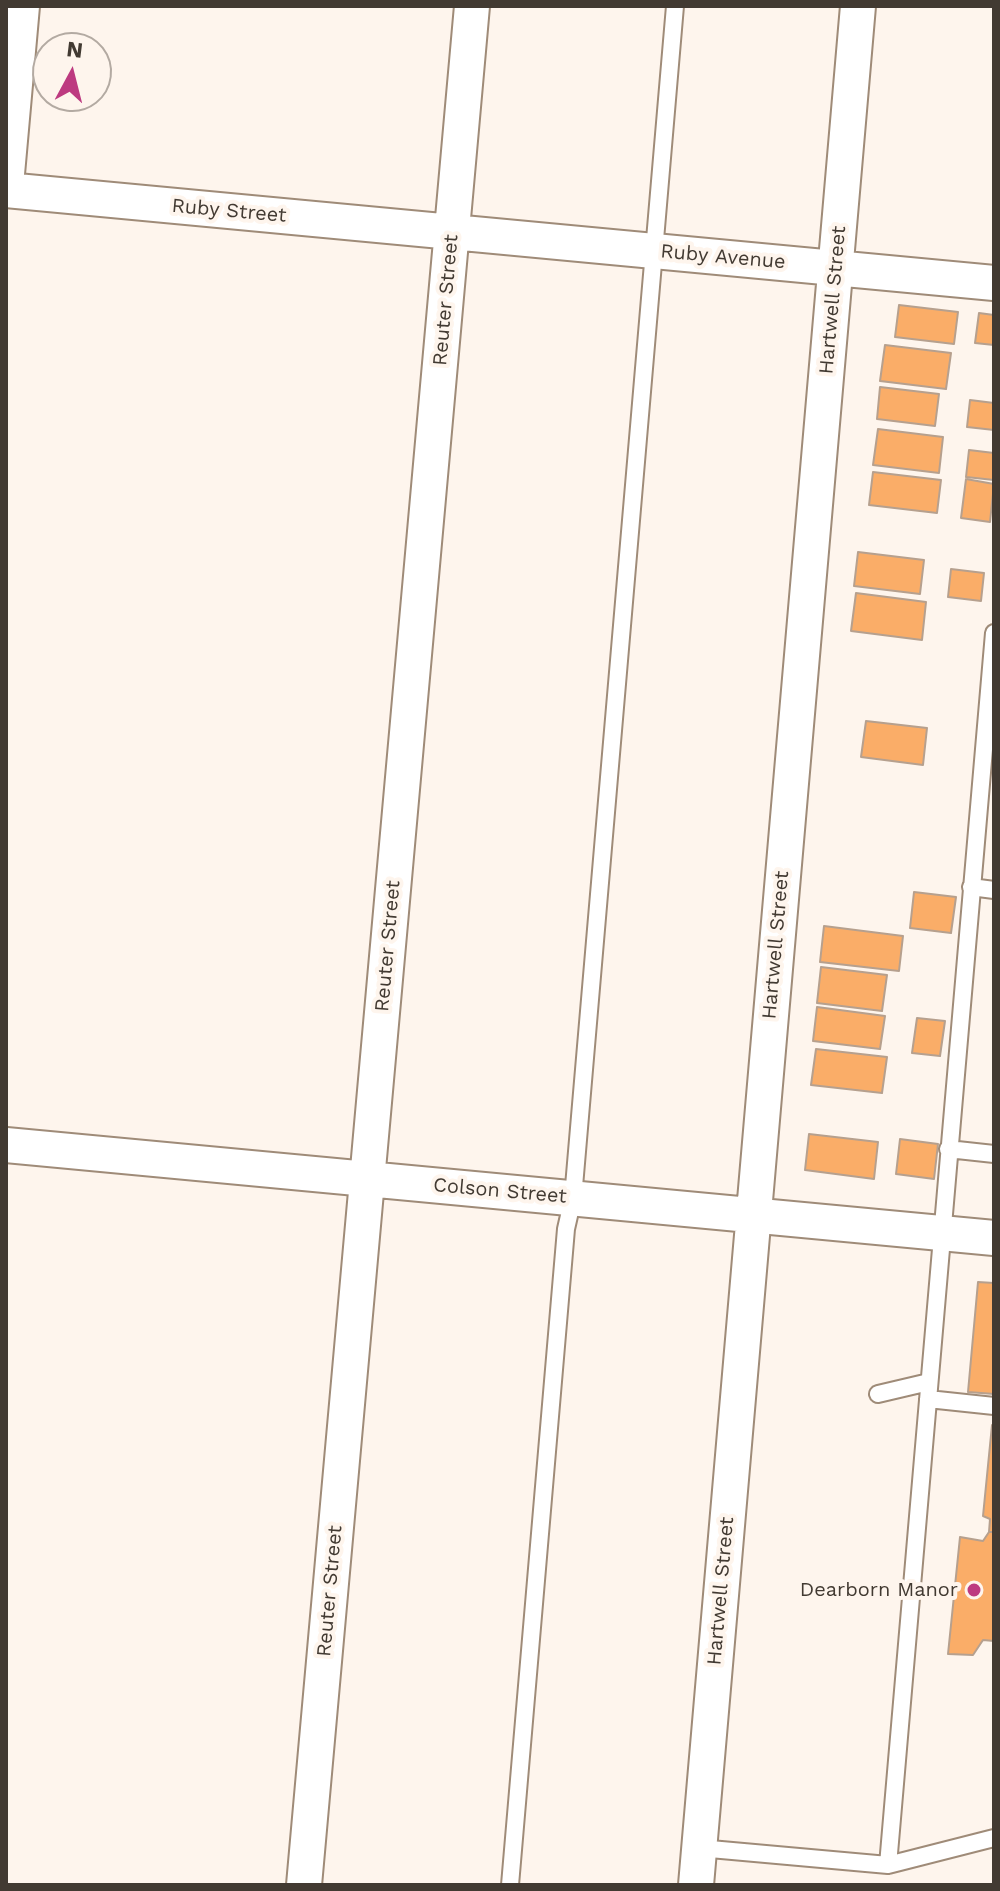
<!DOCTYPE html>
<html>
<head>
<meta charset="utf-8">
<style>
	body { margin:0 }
	#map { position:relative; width:1000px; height:1891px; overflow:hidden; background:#fef5ed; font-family:"Work Sans",sans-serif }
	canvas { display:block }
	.frame { position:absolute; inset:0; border:8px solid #423a32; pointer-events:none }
	.north { position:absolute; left:32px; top:32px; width:80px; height:80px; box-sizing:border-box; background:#fef5ed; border:2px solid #b3aaa2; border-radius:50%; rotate:7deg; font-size:22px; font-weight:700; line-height:32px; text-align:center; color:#423a32 }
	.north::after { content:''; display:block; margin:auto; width:28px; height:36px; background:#bd3a80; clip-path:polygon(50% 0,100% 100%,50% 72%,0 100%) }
</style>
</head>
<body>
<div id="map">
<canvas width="1000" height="1891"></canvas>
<div class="frame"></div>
<div class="north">N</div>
</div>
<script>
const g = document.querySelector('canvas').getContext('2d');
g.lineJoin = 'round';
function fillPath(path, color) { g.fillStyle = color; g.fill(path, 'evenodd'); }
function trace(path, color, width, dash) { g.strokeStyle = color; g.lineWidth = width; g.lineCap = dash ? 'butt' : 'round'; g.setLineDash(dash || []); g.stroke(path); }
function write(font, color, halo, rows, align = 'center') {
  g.font = font + ' "Work Sans",sans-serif'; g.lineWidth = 8; g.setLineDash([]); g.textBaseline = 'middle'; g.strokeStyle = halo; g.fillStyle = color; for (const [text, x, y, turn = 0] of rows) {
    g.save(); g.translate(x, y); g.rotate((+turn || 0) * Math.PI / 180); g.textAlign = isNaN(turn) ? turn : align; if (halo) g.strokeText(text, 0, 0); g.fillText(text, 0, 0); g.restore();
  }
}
const building = new Path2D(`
	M899,305l59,7 -4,32 -59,-7z
	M979,313l15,2v30l-19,-2z
	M885,345l66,8 -5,36 -66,-8z
	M880,387l59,7 -4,32 -58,-7z
	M970,400l24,3v27l-27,-3z
	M878,429l65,8 -4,36 -66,-8z
	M969,450l25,3v27l-28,-3z
	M873,472l68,8 -4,33 -68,-8z
	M966,479l28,5 -4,38 -29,-4z
	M858,552l66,8 -4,34 -66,-8z
	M951,569l33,4 -3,28 -33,-4z
	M856,593l70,9 -4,38 -71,-9z
	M866,721l61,7 -4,37 -62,-8z
	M914,892l42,5 -5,36 -41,-5z
	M824,926l79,10 -4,35 -79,-9z
	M821,967l66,8 -5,36 -65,-8z
	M817,1007l68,9 -5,33 -67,-8z
	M917,1018l28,3 -5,35 -28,-3z
	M816,1049l71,8 -5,36 -71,-8z
	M809,1134l69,8 -4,37 -69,-9z
	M900,1139l38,5 -4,35 -38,-5z
	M978,1282l16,1v111l-26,-2z
	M992,1425h2v107h-5l1,-13 -7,-3z
	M989,1532h5v109l-11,-1 -10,15 -25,-1 12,-117 23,4z`);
fillPath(building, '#faad68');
trace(building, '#b6a08e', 2);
const lane = new Path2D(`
	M971,887l23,3
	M948,1149l46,5
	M878,1394l51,-12
	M928,1399l66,7
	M699,1848l189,17 106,-27
	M888,1865l106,-1232
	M510,1885l56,-656 7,-31 102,-1192`);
const street = new Path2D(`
	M6,185l16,-179
	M6,190l988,93
	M6,1145l988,93
	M304,1885l168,-1879
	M696,1885l162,-1879`);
trace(lane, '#9f8b78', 20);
trace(street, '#9f8b78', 38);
trace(lane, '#fff', 16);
trace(street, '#fff', 34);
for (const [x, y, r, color] of [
	[974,1590,8,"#bd3a80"]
]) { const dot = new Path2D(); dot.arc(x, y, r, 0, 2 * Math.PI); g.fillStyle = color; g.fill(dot); trace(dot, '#fef5ed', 3); }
write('20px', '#423a32', '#fef5ed', [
	["Ruby Street",229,211,5],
	["Ruby Avenue",723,257,5],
	["Reuter Street",446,300,-85],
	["Hartwell Street",833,300,-85],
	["Hartwell Street",776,945,-85],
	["Reuter Street",388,946,-85],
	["Colson Street",500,1191,5],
	["Reuter Street",330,1591,-85],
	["Hartwell Street",721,1591,-85]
]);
write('20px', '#423a32', '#fef5ed', [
	["Dearborn Manor",958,1590]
], 'right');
</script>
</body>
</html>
